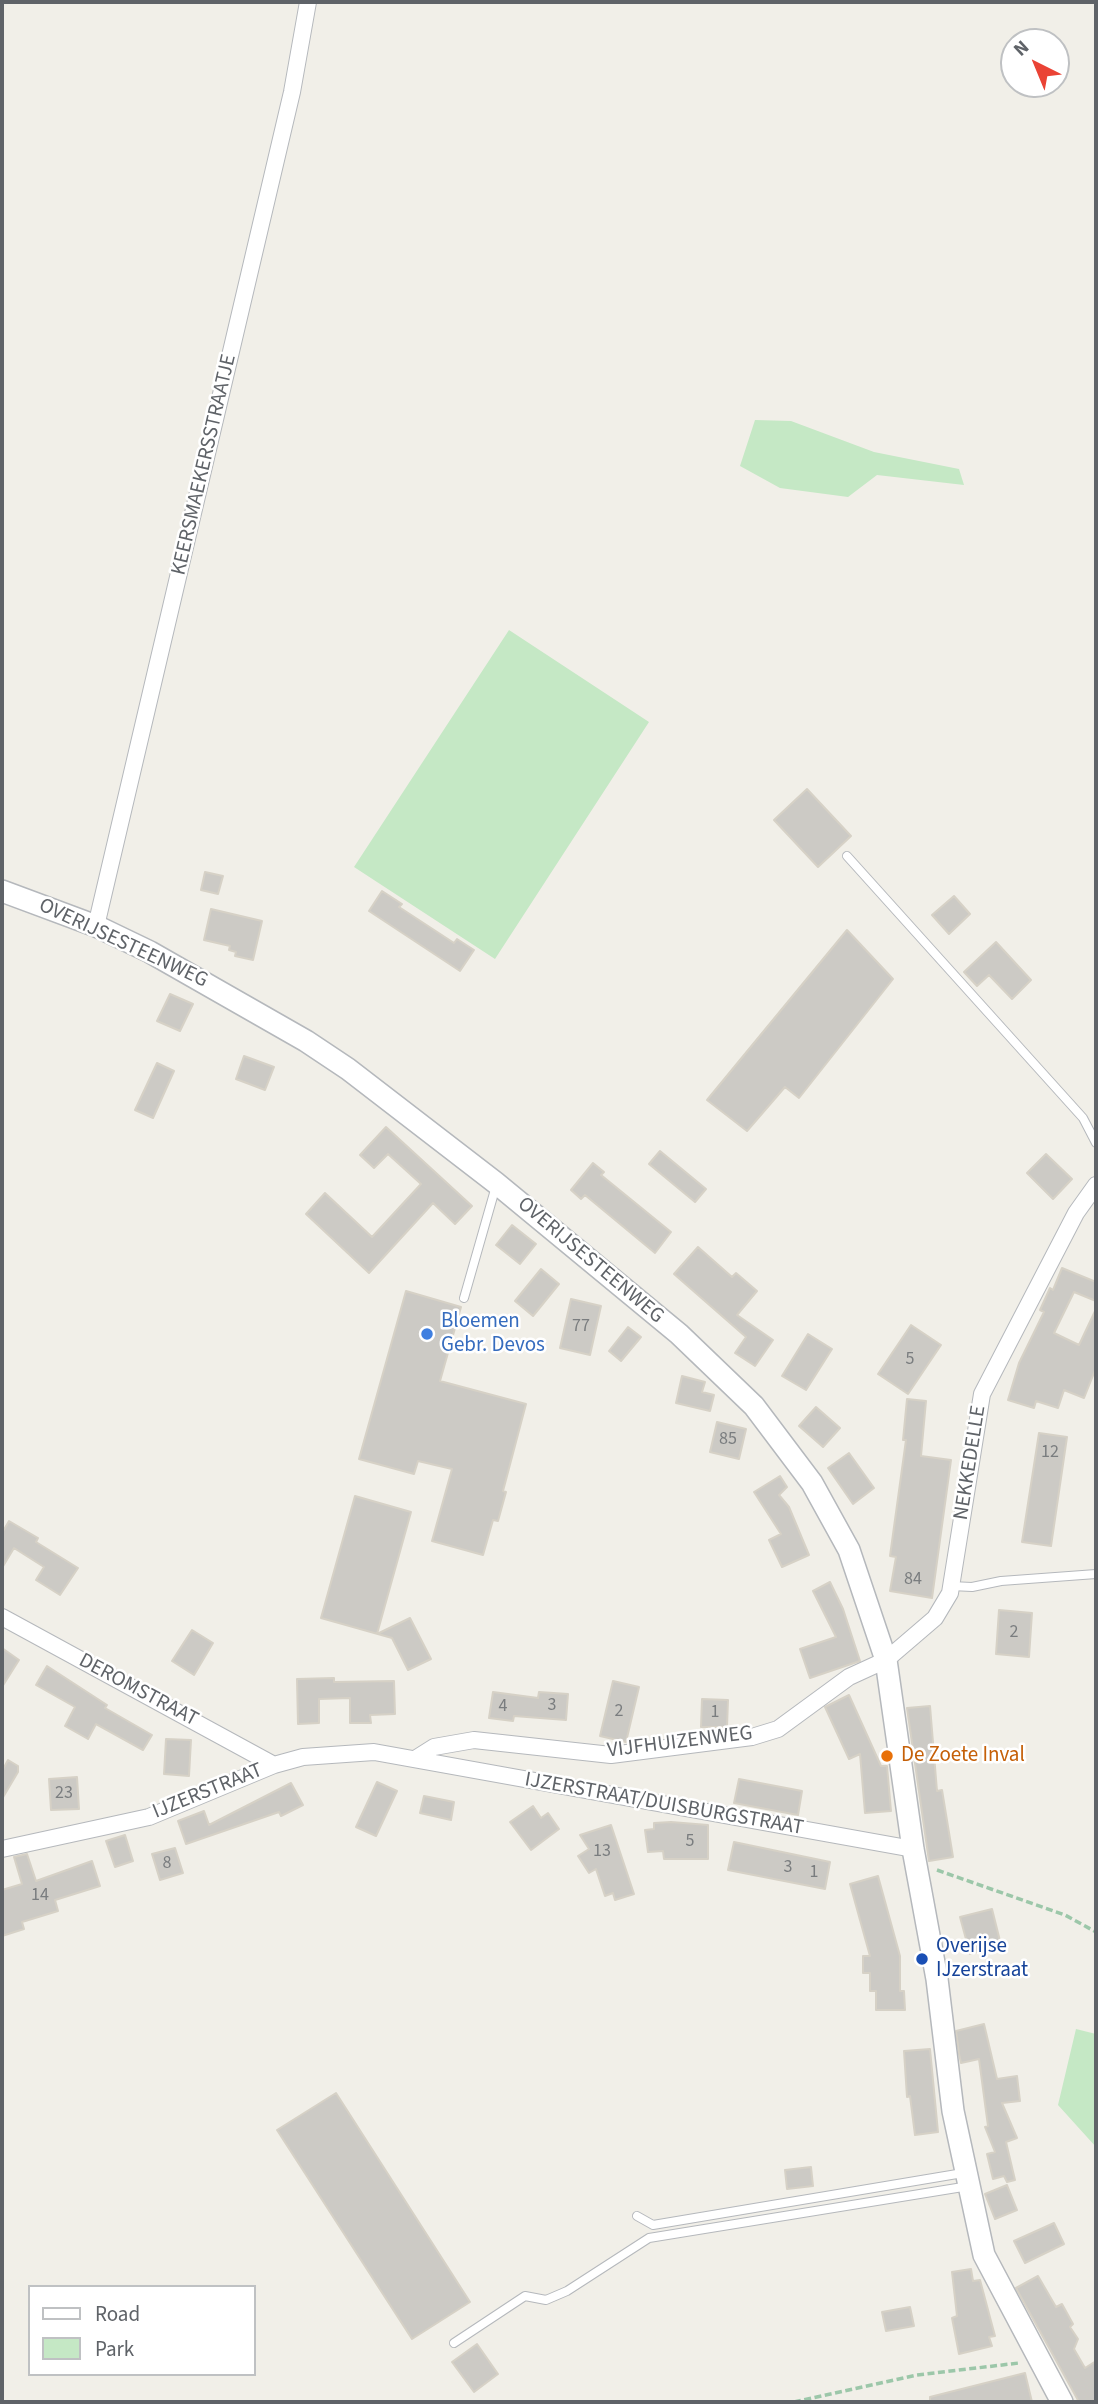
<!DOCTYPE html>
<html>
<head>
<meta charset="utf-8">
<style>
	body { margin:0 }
	#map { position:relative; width:1098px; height:2404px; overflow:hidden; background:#f1efe8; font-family:"Source Sans 3",sans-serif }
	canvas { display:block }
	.frame { position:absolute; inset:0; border:4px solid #5f6368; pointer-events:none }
	.legend { position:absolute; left:28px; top:2285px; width:228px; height:91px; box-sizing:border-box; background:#fff; border:2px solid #bfc1c3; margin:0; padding:9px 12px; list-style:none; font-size:21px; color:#5f6368 }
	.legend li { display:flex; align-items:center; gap:14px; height:35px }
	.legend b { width:35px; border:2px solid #bfc1c3 }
	.north { position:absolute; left:1000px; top:28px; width:70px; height:70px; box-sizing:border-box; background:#fff; border:2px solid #bfc1c3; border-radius:50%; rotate:317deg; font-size:19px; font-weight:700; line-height:28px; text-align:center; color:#5f6368 }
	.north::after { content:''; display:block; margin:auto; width:24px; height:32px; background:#ea4335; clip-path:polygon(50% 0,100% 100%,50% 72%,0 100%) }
</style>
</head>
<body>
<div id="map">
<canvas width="1098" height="2404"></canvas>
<div class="frame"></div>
<ul class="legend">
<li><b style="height:9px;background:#fff"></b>Road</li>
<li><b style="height:19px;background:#c5e8c5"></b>Park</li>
</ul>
<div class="north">N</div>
</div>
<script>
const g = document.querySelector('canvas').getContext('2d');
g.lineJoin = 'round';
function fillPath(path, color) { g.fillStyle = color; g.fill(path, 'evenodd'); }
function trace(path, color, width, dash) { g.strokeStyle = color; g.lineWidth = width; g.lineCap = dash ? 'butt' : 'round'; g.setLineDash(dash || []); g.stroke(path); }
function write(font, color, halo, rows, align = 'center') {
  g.font = font + ' "Source Sans 3",sans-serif'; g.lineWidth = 5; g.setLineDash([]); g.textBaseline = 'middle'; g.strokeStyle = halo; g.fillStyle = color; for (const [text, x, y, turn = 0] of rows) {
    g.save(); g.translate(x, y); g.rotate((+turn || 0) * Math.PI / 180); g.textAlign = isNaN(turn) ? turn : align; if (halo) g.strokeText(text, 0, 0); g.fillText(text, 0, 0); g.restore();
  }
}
fillPath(new Path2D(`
	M755,420l36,1 83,31 85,17 5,16 -87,-10 -29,22 -68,-9 -40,-22z
	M509,630l140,92 -154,237 -141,-92z
	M1076,2029l20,5v113l-38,-42z`), '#c5e8c5');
const building = new Path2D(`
	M807,789l44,47 -33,31 -44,-47z
	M205,872l18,4 -5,18 -17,-4z
	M382,891l20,13 -3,3 55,36 3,-4 17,11 -14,21 -91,-60z
	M954,896l16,18 -21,20 -17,-19z
	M211,909l51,12 -9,39 -18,-4 1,-4 -7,-2 1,-4 -26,-6z
	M847,930l46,49 -94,119 -14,-11 -38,44 -40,-31z
	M996,942l35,38 -19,19 -23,-24 -12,11 -13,-14z
	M170,994l23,10 -13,27 -23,-10z
	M244,1056l30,11 -9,23 -29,-11z
	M157,1063l17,8 -21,47 -18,-8z
	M386,1127l86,79 -17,18 -22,-21 -64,70 -63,-59 19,-21 47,44 49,-53 -33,-30 -14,14 -14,-13z
	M660,1151l46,38 -11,13 -46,-38z
	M1046,1154l26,25 -19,20 -26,-26z
	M593,1163l11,9 -3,3 70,57 -16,21 -70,-58 -4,4 -10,-9z
	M512,1225l24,19 -16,20 -24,-19z
	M698,1247l34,30 4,-4 21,18 -20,24 36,25 -18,26 -20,-13 11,-16 -72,-63z
	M1062,1268l34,14v19l-22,-9 -20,41 25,12 17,-36v59l-12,30 -20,-8 -6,18 -22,-7 -2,7 -26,-8 11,-37 25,-51 -4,-2 10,-22 3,2z
	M541,1269l18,15 -26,32 -18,-15z
	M406,1291l55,16 -21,74 86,23 -23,87 3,1 -8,29 -5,-1 -10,35 -51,-14 20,-72 -34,-8 -4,13 -55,-15z
	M571,1299l30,7 -11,49 -30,-7z
	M911,1325l30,20 -33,49 -30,-20z
	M628,1327l13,10 -20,24 -12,-10z
	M808,1334l24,15 -26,41 -24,-14z
	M682,1376l23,6 -3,10 12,3 -4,16 -34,-8z
	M907,1399l19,2 -5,55 30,4 -19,138 -42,-7 6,-34 -6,-1 16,-116h-3z
	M816,1407l24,21 -17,19 -24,-21z
	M717,1422l29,7 -7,30 -29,-7z
	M1039,1433l28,4 -16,109 -29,-4z
	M849,1453l25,35 -21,16 -25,-36z
	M780,1476l7,11 -8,8 10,12 20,48 -27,12 -13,-27 12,-6 -27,-42z
	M355,1496l56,16 -34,122 33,-16 21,41 -23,11 -16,-32 -71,-20z
	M9,1521l29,17 -2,4 42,26 -18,27 -24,-15 8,-13 -30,-19 -12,20v-35z
	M830,1582l13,27 17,52 -50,17 -10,-29 36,-12 -23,-46z
	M999,1610l33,3 -3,44 -33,-3z
	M192,1630l21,13 -19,32 -22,-14z
	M2,1648l17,12 -17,27z
	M47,1666l60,39 -2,3 47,27 -9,15 -47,-26 -8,15 -23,-13 10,-19 -39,-22z
	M334,1678v4l60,-1 1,33 -25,1 1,8h-21v-25l-31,1v24l-21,1 -1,-45z
	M613,1681l26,6 -13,55 -26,-6z
	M493,1692l45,6 1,-6 29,2 -2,26 -52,-4 -1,5 -24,-3z
	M849,1695l32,71h6l4,45 -26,2 -5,-59 -11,5 -24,-52z
	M702,1699l26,1 -1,27h-26z
	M930,1706l7,85 5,-1 11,67 -24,4 -22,-153z
	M166,1739l25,1 -2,36 -25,-2z
	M8,1760l10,6v6l-16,27v-28z
	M77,1777l2,32 -28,1 -2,-31z
	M739,1779l63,12 -4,24 -64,-12z
	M377,1782l20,9 -21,45 -20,-9z
	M291,1783l12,22 -22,11 -2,-4 -93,32 -8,-23 26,-10 5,14z
	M424,1796l30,6 -3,18 -31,-7z
	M533,1806l8,12 7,-5 11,16 -28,21 -21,-28z
	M671,1822l37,3v34h-44l-1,-8 -15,1 -3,-22 9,-1v-6z
	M611,1825l23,69 -19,6 -2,-7 -8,3 -9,-27 -7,4 -11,-17 11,-7 -9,-14z
	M125,1835l8,26 -18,6 -9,-26z
	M734,1842l96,20 -5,27 -97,-19z
	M175,1848l8,25 -23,7 -8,-26z
	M27,1854l9,27 56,-20 8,25 -45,14 3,11 -36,11 2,7 -22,7v-46l20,-6 -8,-27z
	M878,1876l22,80v35h4l1,19h-29v-19h-6v-18h-7v-17h7l-20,-72z
	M992,1909l9,36 -31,9 -10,-37z
	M984,2024l13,55 20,-3 3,25 -18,2 15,35 -11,4 9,38 -8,2 -3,-6 -11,3 -6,-25 8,-2 -10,-25 3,-1 -9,-67 -18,4 -2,-9 -3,-23z
	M930,2049l8,83 -23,3 -5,-39 -3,1 -3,-46z
	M336,2093l134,209 -58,37 -135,-209z
	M811,2167l2,19 -26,3 -2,-19z
	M1007,2185l10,25 -22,9 -10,-25z
	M1054,2223l10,21 -39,19 -11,-22z
	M971,2269l2,12 7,-1 15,56 -6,1 3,9 -33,8 -7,-36 5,-2 -5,-44z
	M1038,2276l18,31 6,-3 11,20 -3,3 8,12 -4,10 11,19 11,-7v41h-17l-63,-114z
	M910,2307l4,19 -28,5 -4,-19z
	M477,2344l21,30 -24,18 -22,-30z
	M1025,2373l7,29h-102v-5z`);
fillPath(building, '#cccac5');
trace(building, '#d6d1c6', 2);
const service = new Path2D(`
	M847,856l236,262 13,25
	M464,1298l32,-112
	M951,1586l21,1 29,-6 95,-7
	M637,2216l16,9 310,-52
	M454,2343l71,-47 21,4 21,-9 82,-53 320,-52`);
const minor = new Path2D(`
	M96,926l196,-834 16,-90
	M2,1617l272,148
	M415,1759l19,-12 40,-7 137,15 141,-18 26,-8 71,-52 37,-17 49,-42 15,-25 32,-199 94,-181 20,-28
	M2,1849l147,-32 125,-52 29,-8 71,-5 539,97`);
const tertiary = new Path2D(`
	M2,891l94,35 54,26 156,89 42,28 148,114 183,151 75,72 58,77 37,67 37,110 27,189 24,130 16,132 31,144 78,147`);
trace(service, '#b5b8bc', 10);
trace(minor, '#b5b8bc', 18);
trace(tertiary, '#b5b8bc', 24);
trace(new Path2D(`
	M937,1870l128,45 31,17
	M794,2402l123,-27 102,-12`), '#9cc7a9', 3.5, [7, 3.5]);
trace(service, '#fff', 8);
trace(minor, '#fff', 16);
trace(tertiary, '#fff', 21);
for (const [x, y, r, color] of [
	[427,1334,7,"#3f7fe0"],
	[887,1756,7,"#e8710a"],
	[922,1959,7,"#1a4fb4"]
]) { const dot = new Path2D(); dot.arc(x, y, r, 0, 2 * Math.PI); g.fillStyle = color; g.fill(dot); trace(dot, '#fff', 2.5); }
write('18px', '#7a7d7f', null, [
	["77",581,1327],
	["5",910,1360],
	["85",728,1440],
	["12",1050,1453],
	["84",913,1580],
	["2",1014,1633],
	["3",552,1706],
	["4",503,1707],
	["2",619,1712],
	["1",715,1713],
	["23",64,1794],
	["5",690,1842],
	["13",602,1852],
	["8",167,1864],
	["3",788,1868],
	["1",814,1873],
	["14",40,1896]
]);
write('21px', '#5f6368', '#fff', [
	["KEERSMAEKERSSTRAATJE",205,465,-77],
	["OVERIJSESTEENWEG",123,944,25],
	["OVERIJSESTEENWEG",590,1261,40],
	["NEKKEDELLE",971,1463,-81],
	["DEROMSTRAAT",138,1691,28],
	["VIJFHUIZENWEG",680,1743,-7],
	["IJZERSTRAAT",208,1792,-22],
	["IJZERSTRAAT/DUISBURGSTRAAT",664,1805,10]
]);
write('21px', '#366cbe', '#fff', [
	["Bloemen",441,1322],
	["Gebr. Devos",441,1346]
], 'left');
write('21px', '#c56008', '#fff', [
	["De Zoete Inval",901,1756]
], 'left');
write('21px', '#164399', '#fff', [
	["Overijse",936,1947],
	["IJzerstraat",936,1971]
], 'left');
</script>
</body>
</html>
